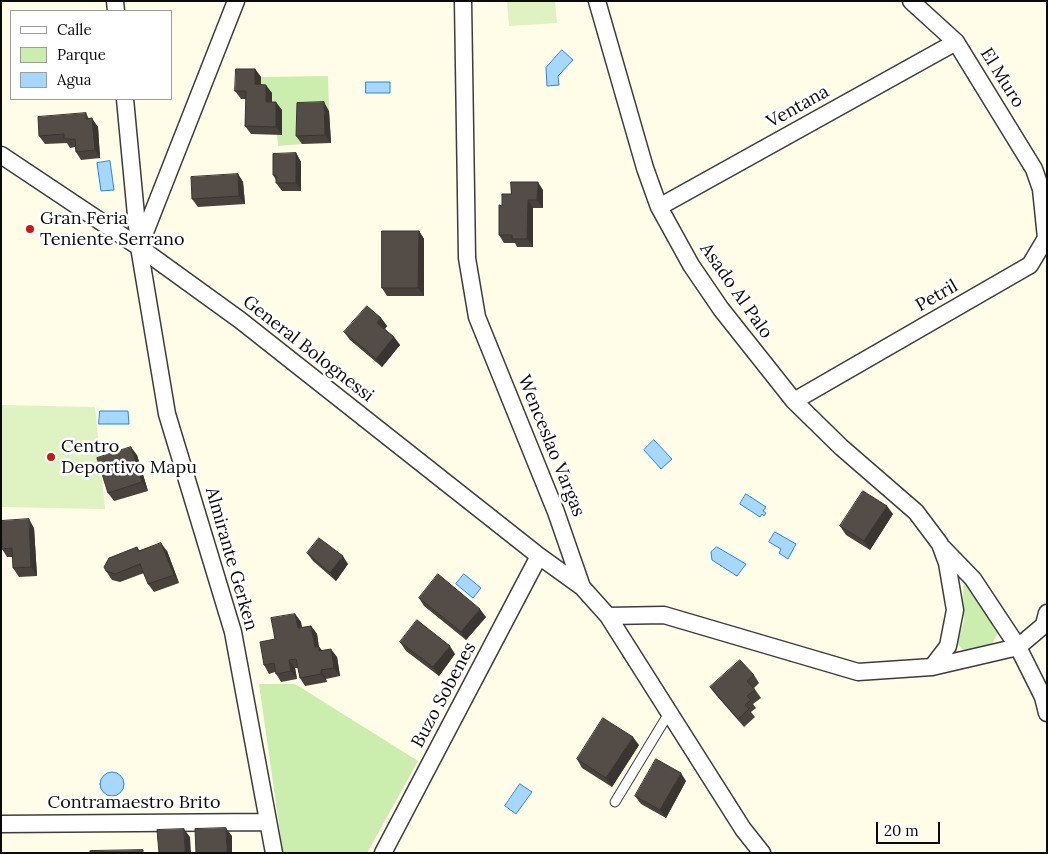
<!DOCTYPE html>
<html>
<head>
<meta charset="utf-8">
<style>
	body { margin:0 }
	#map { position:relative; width:1048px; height:854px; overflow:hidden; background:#fffce8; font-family:Lora,serif }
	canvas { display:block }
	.frame { position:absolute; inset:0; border:2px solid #0a0a0a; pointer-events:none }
	.legend { position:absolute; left:10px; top:10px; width:162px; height:90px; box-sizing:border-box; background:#fff; border:1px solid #9d9d9d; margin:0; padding:6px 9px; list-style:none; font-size:15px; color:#0a0a0a }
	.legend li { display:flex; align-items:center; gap:10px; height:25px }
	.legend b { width:25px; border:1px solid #9d9d9d }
	.scale { position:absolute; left:876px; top:822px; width:64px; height:22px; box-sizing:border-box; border:2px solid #0a0a0a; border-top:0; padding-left:6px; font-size:15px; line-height:18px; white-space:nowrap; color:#0a0a0a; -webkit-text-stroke:4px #fff; paint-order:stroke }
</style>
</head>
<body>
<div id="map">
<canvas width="1048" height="854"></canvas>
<div class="frame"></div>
<ul class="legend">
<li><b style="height:6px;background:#fff"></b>Calle</li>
<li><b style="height:14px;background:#cbedae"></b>Parque</li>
<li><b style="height:14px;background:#a6d7fd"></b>Agua</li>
</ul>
<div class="scale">20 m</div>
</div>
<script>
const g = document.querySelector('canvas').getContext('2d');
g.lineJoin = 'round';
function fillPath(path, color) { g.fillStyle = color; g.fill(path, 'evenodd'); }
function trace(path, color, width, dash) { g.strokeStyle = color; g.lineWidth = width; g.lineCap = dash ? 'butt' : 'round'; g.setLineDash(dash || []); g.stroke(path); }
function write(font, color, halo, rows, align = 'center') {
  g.font = font + ' Lora,serif'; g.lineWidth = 5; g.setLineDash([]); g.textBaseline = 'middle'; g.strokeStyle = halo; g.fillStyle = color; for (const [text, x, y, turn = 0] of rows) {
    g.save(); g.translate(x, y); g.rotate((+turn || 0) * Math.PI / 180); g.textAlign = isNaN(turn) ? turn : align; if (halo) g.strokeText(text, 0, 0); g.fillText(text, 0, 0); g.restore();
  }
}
fillPath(new Path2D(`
	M328,76l1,35h-26l-1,33 -24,2 -1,-11h5v-25l-22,-17 1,-16z
	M970,580l28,53 -8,15 -27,2 -6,-7 7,-22 -1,-28 1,-11z
	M259,684h36l123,77 -51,92h-84z`), '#cbedae');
fillPath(new Path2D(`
	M507,1h48l2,22 -48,3z
	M1,405l94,2 10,102 -104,-2z`), '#def3c1');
const water = new Path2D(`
	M562,50l11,10 -15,16 1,9 -12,1 -1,-18z
	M366,82h24v11h-24z
	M110,161l4,29 -13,1 -4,-28z
	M100,411h28l1,13h-30z
	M654,440l18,19 -11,10 -17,-19z
	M746,494l20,13 -3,4 3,2 -2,3 -2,-2 -2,3 -20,-13z
	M775,532l21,12 -8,15 -9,-6 2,-4 -12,-7z
	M717,547l29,17 -9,12 -25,-16 -1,-8z
	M464,574l17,14 -8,10 -17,-14z
	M100 784a12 12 0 1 1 24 0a12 12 0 1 1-24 0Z
	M520,784l12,8 -16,22 -11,-8z`);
fillPath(water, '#a6d7fd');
trace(water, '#2687db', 1);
const lane = new Path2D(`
	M615,802l54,-89`);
const street = new Path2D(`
	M115,1l1,10
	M463,1l4,257 10,59 79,195 26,75 26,29 135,213 19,24
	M597,1l48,167 14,39 32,58 30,44 73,92 47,46 75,65 24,32 7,19 8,47 -7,36 -16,21 -74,5 -194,-57 -56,1
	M125,99l14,148 28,167 66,218 41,221
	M1,155l138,92 101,73 299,236 43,31
	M659,207l297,-165
	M140,245l96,-244
	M794,401l236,-136 16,-27 -5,-49 -7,-20 -78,-127 -45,-41
	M943,548l30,31 45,68 25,50 4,16
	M932,667l86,-20 26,-22 3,-12
	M1,824l267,-2
	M383,853l156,-297`);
trace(lane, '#3d3d3d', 11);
trace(street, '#3d3d3d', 19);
trace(lane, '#fff', 9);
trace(street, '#fff', 16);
fillPath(new Path2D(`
	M255,69l6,8v8l11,8v9l10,8v25l-31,-1 -6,-8 1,-27h-5l-6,-8z
	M329,111l2,32 -29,1 -6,-8z
	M86,113l3,6 9,8 2,31 -19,2 -5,-8 -1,-5 -5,1 -3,-5 -22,1 -6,-8z
	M296,153l5,9v29h-19l-6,-8v-3l-3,-5z
	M238,174l5,8 2,22 -47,3 -6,-8z
	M543,190v18h-10v39h-16l-2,-4h-11l-5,-8 3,-29 9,-12z
	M419,231l5,8v57h-37l-5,-8z
	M381,318l6,8 -2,3 9,8 6,8 -18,22 -32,-27 -6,-8z
	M137,455l11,36 -34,10 -6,-8z
	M893,514l-23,36 -24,-15 -6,-9z
	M34,528l3,48 -18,1 -6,-9v-11h-6l-5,-8z
	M137,547l3,4h27l12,32 -25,9 -6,-8 -4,-11 -24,9 -8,-2 -6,-9z
	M307,553l41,11 -12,17 -23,-20z
	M419,598l67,19 -20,23 -42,-34z
	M295,614l6,8 1,6 9,-2 6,8 2,13 3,3 15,7 3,19 -14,3 1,3 -22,4 -5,-8 -2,-10h-3l2,11 -16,3 -6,-10 -6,2 -5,-9 11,-26z
	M400,642l55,12 -16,22 -33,-25z
	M754,675l5,8 -5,5 7,10 -8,6 3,4 -5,4 4,5 -11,10 -28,-32 -6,-8z
	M639,745l-27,42 -30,-19 -5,-9z
	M686,781l-20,37 -25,-14 -6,-8z`), '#48413c');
fillPath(new Path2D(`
	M255,69l6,8 -1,16 -5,-9z
	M266,85l6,8v17l-6,-8z
	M276,102l6,8v25l-6,-8z
	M324,102l5,9 2,32 -6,-8z
	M92,118l6,9 2,31 -5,-8z
	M296,153l5,9v29l-5,-8z
	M238,174l5,8 2,22 -6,-8z
	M538,182l5,8v18l-6,-8z
	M528,200l5,8v39l-6,-8z
	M419,231l5,8v57l-6,-8z
	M381,318l6,8 -4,5 -6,-8z
	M394,337l6,8 -18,22 -6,-8z
	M131,447l6,8 11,36 -6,-9z
	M887,506l6,8 -23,36 -6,-9z
	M29,519l5,9 3,48 -6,-9z
	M161,543l6,8 12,32 -5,-8z
	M343,556l5,8 -12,17 -6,-8z
	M480,609l6,8 -20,23 -5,-8z
	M295,614l6,8 2,15 -5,-9z
	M311,626l6,8 2,15v-2l6,8 -10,-8z
	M450,646l5,8 -16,22 -6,-9z
	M331,649l6,8 3,19 -6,-8z
	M289,660l6,8 2,11 -6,-8z
	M321,670l5,9 1,3 -6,-8z
	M633,737l6,8 -27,42 -6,-9z
	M681,773l5,8 -20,37 -6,-8z
	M226,828l6,8v17h-5z
	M184,829l6,8 1,16h-6z`), '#3b3531');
const building = new Path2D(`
	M236,69h19v15l11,1v17h10v25l-31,-1 1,-35h-11z
	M324,102l1,33 -29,1 1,-33z
	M86,113v6l6,-1 3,32 -19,2 -1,-13h-11v-5l-25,2 -1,-19z
	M296,153v30h-20v-8h-3v-21z
	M238,174l1,22 -47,3 -1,-22z
	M511,182h27l-1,18h-9l-1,39h-15v-4h-13v-30l3,1v-12h9z
	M382,231h37l-1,57h-36z
	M367,306l14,12 -4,5 17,14 -18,22 -32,-27z
	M131,447l11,35 -34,11 -11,-35z
	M863,491l24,15 -23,35 -24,-15z
	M29,519l2,48 -18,1 -1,-20 -10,1 -1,-28z
	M319,538l24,18 -13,17 -23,-20z
	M161,543l13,32 -26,9 -8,-20 -25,10 -9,-3 -2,-4 5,-9 28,-11 1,4z
	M438,574l42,35 -19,23 -42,-34z
	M295,614l3,14 13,-2 4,21h4v4l12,-2 3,19 -13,2v4l-21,4 -4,-19 -7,1 2,11 -15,3 -2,-11 -10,2 -4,-23 15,-3 -4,-21z
	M417,620l33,26 -17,21 -33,-25z
	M740,660l14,15 -7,6 8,9 -8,6 4,4 -6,5 4,4 -11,10 -28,-32z
	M603,718l30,19 -27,41 -29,-19z
	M656,759l25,14 -21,37 -25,-14z
	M226,828l1,25h-31l-1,-24z
	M184,829l1,24h-26l-2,-23z
	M143,850v3h-53v-2z`);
fillPath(building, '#544c46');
trace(building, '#3b3531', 1);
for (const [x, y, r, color] of [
	[30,229,5,"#c81815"],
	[51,457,5,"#c81815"]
]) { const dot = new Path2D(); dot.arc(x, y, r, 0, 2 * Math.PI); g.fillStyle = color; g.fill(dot); trace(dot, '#fff', 2); }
write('18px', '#0a0a0a', '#fff', [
	["El Muro",1002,78,58],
	["Ventana",798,107,-29],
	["Asado Al Palo",736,291,55],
	["Petril",937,296,-30],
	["General Bolognessi",308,349,38],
	["Wenceslao Vargas",551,446,68],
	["Almirante Gerken",231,559,74],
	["Buzo Sobenes",444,695,-62],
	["Contramaestro Brito",134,803]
]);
write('18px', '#0a0a0a', '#fff', [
	["Gran Feria",40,219],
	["Teniente Serrano",40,240],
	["Centro",61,447],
	["Deportivo Mapu",61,468]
], 'left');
</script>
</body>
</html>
